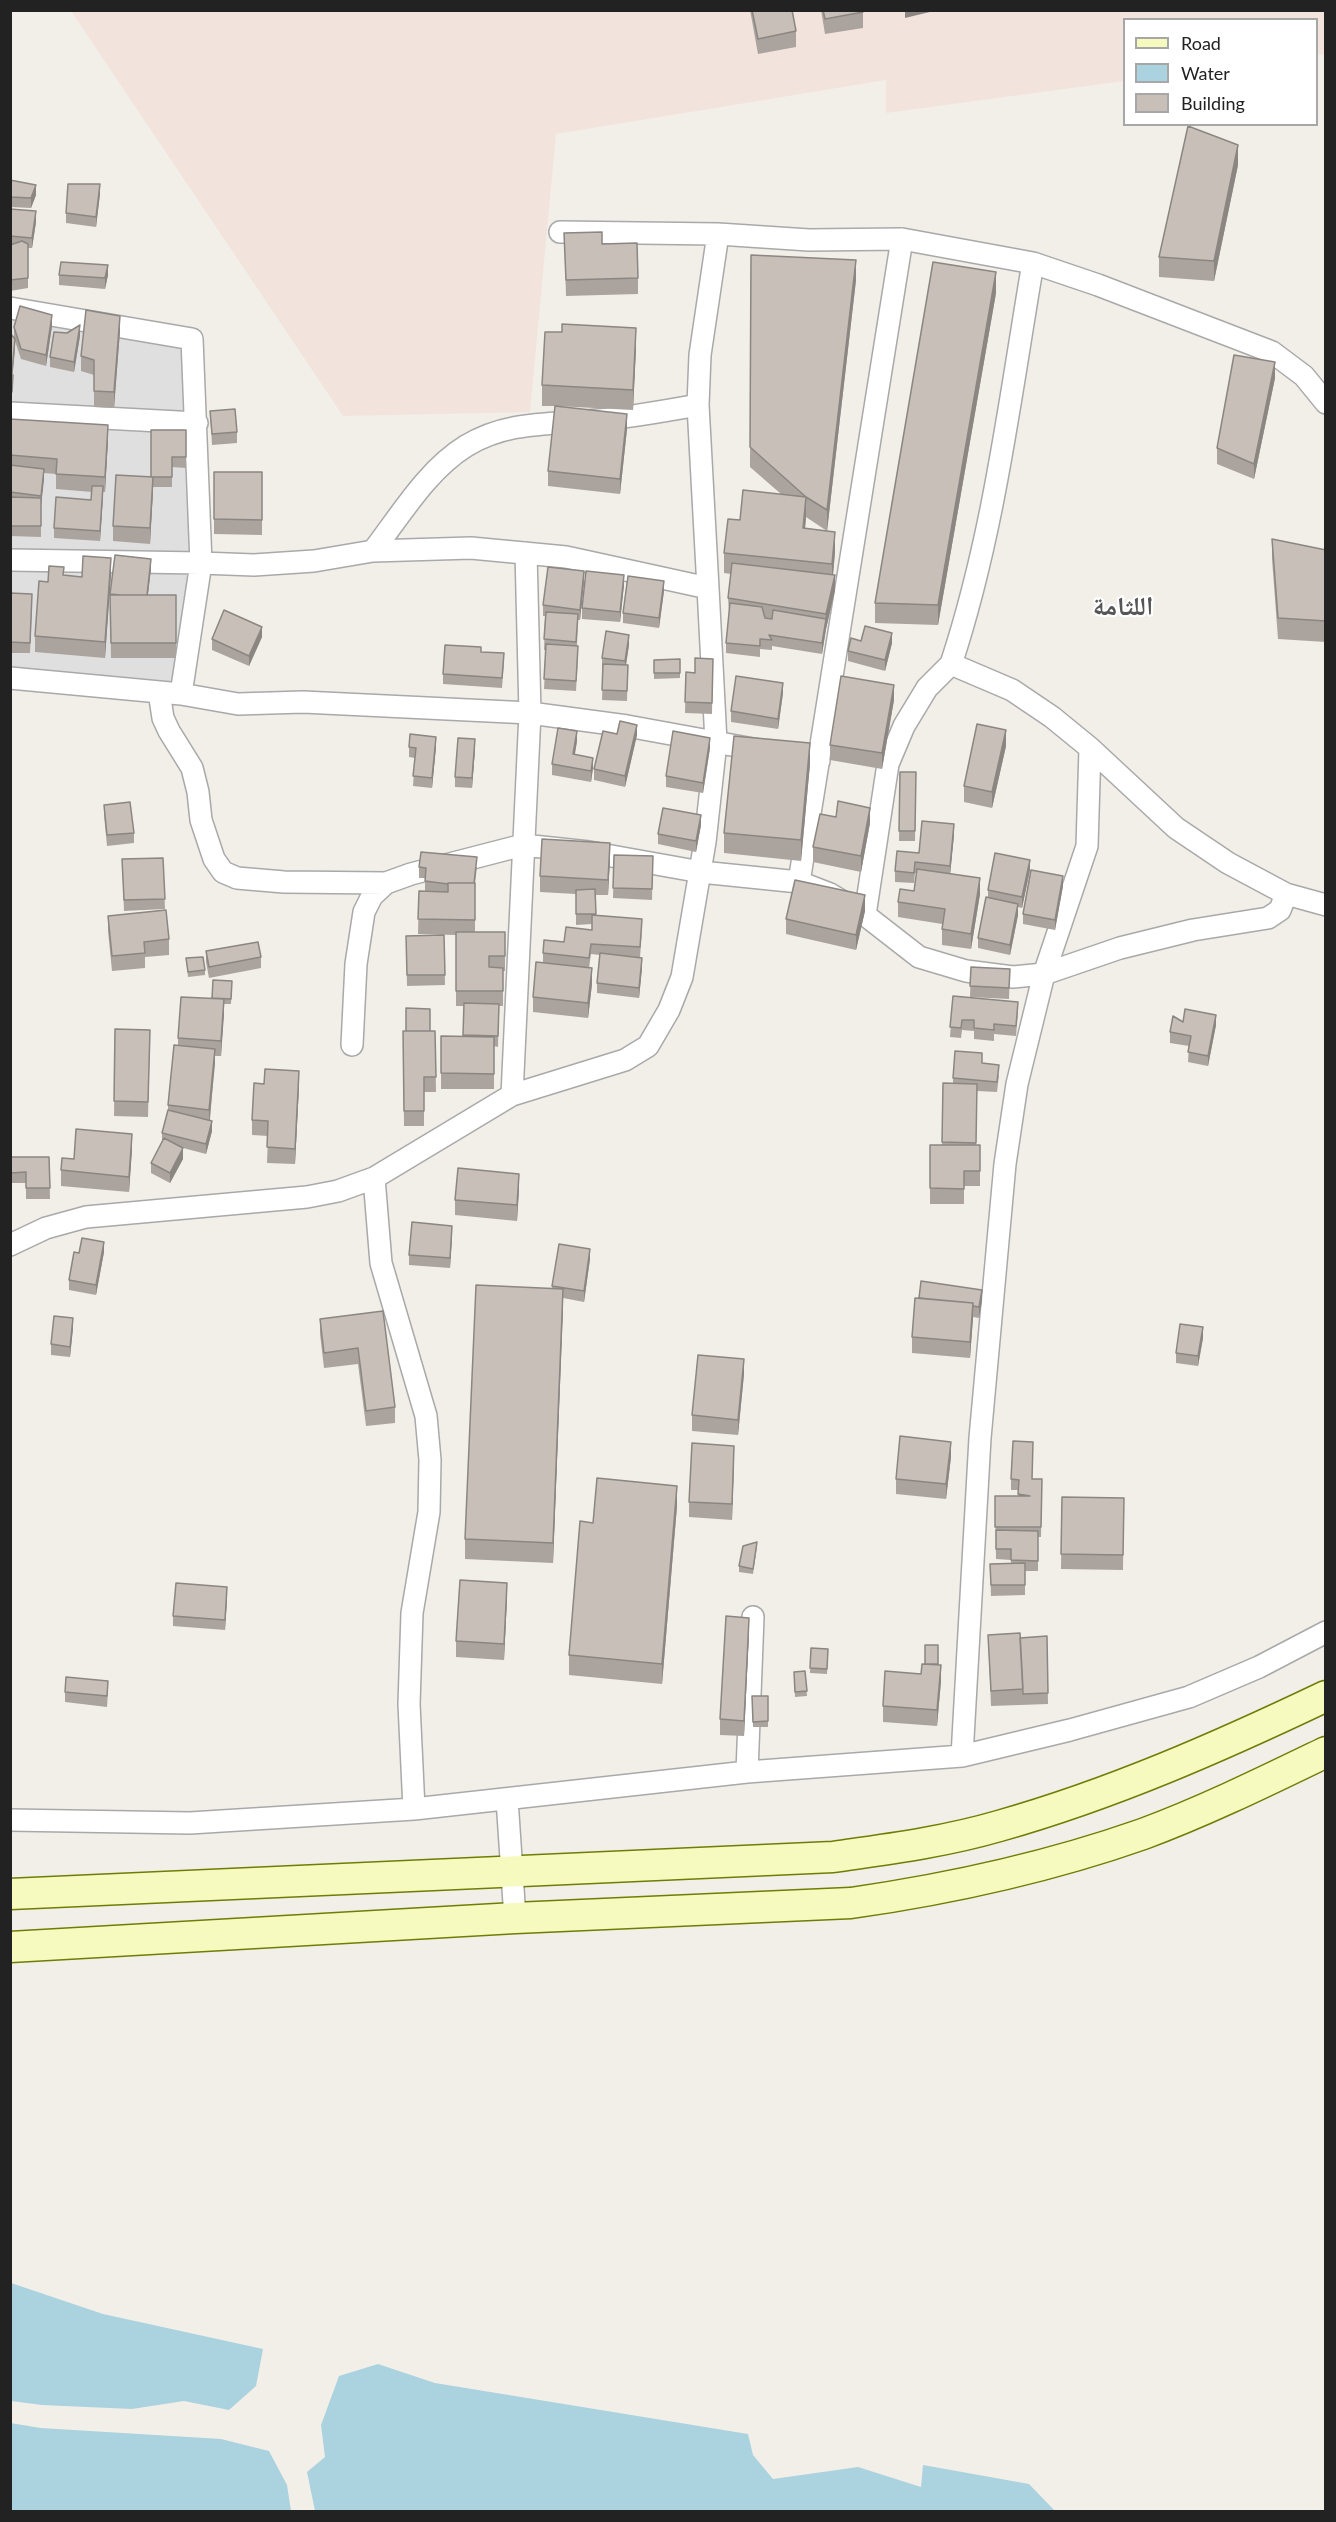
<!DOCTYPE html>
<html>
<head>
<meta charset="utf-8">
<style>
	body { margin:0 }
	#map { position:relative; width:1336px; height:2522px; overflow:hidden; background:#f2efe9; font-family:Lato,sans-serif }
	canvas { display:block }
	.frame { position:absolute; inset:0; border:12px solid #222; pointer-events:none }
	.legend { position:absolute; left:1123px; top:18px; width:195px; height:108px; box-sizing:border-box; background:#fff; border:2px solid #a7a7a7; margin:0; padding:8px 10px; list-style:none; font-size:18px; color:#222 }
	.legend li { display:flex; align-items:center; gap:12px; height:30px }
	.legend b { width:30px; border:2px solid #a7a7a7 }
</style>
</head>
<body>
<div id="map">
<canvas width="1336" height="2522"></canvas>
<div class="frame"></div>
<ul class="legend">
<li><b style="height:8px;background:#f7fabf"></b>Road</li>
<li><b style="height:16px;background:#aad3df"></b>Water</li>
<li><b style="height:16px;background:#c7bfb8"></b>Building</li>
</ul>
</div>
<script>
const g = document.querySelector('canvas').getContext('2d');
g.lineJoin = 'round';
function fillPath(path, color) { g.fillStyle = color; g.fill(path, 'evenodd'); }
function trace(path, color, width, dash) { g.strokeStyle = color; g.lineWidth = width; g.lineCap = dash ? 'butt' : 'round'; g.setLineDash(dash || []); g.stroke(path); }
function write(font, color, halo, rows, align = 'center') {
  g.font = font + ' Lato,"Noto Naskh Arabic",sans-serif'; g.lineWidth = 4.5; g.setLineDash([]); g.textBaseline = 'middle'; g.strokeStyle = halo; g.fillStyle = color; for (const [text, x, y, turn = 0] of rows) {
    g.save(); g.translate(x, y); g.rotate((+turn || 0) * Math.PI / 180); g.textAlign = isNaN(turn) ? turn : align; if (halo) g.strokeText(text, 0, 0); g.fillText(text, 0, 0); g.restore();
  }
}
fillPath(new Path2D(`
	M10,309l178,28 12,225 -19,132 -170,-19z`), '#e0dfdf');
fillPath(new Path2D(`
	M1325,10l1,44 -9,1 -1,-35h-192v61l-238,32v-33l-330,54 -26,278 -187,4 -272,-405z`), '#f3e3dd');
fillPath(new Path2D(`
	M11,2283l92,31 160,35 -7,37 -27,24 -45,-9 -52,8 -90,-4 -31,-4z
	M378,2364l57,19 313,51 5,21 20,24 85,-12 63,20 2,-22 106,19 26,27h-740l-8,-39 18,-15 -4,-32 18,-49z
	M10,2423l31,5 180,11 48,12 18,34 4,26h-280z`), '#aad3df');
const street = new Path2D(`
	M560,232l158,2 91,6 93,-1 131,24 65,22 174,67 32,24 22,27
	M1033,263c-23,134 -39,271 -82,401l61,26 40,27 38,31 86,80 52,35 58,31 40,11
	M10,308l182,31 9,224 -191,-3
	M10,413l187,10
	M373,551c27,-35 54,-81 93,-105 43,-26 86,-21 133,-26 33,-3 66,-9 99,-15
	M708,588l-10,-183 2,-50 18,-121
	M10,678l171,16 57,10 65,-2 227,11 97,13 192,35
	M159,692l4,26 6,13 23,37 6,24 3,28 13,39 9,13 14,6 47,4 102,1
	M799,882l103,-643
	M865,915l23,-151 16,-38 23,-38 24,-24
	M352,1045l4,-81 8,-52 8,-16 14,-13 25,-9 112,-29 66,7 112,20 98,10 31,12 35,21 54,42 47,14 47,6 31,-3 76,-26 73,-18 75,-12 12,-8 6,-16
	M512,1095l18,-382 -4,-160
	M374,1178l7,85 45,153 4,44 -1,52 -17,101 -3,91 5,105
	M10,1245l36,-17 40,-11 221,-20 31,-6 36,-13 138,-83 113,-35 23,-14 21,-36 13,-33 23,-135 11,-100 -8,-154 -142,-31 -95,-9 -98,3 -59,10 -60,4 -53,-2 -20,131
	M962,1756l18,-318 25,-274 12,-80 27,-110 43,-128 3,-98
	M747,1772l6,-155
	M507,1799l8,119
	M10,1820l180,3 224,-14 333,-37 215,-16 108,-26 119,-33 70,-30 67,-35`);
const secondary = new Path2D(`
	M10,1894l823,-37c56,-8 111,-15 166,-31 113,-32 220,-79 327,-130
	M10,1947l505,-29 336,-15c98,-14 198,-36 292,-69 62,-23 123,-53 183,-82`);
trace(street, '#a9a9a9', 24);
trace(secondary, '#707d05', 33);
trace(street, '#fff', 21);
trace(secondary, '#f7fabf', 30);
fillPath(new Path2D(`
	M750,10h42l4,21v16l-38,7z
	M821,10h42v18l-38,6z
	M1238,165l-24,116 -55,-4v-20z
	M10,180l26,15 -5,13 -21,-1z
	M100,194l-4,33 -30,-4v-10z
	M10,209l26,13 -4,26h-4v40l-18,3z
	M564,233l38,11 36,34v16l-72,2z
	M751,255l105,25 -29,251 -21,-14 -1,12 30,23 -2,23 2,15 -9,39 -4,25 -50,-8v4l-12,-1v8l-34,-4v-10l3,-30 -1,-15 3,-24 -7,-1v-20l16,-33 41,-26 -31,-27z
	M59,275h49l-3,14 -46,-4z
	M996,293l-58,332 -63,-2v-20z
	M52,326l-6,40 -25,-7 -6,-18 -3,34v27h-2v-69l4,4v-10z
	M120,331l-6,77 -20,-1v-32l-13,-4v-15z
	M80,336l-6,36 -24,-5v-10z
	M636,348l-3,62 -77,-4 71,23 -7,65 -72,-8v-15l7,-65h-13v-21z
	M1275,378l-21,101 -37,-15v-16z
	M210,411l27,21v11l-25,2z
	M10,419l98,21 -3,52h-2l-3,49 -46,-3v-10l37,-28 1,-8 -36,-3v-15l-12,-1 -3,33v31l-31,-1z
	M186,430v38l-14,-1v20h-19l-3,57 -37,-3v-15z
	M214,472h48v63l-48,-1z
	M1272,539l54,11v92l-48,-3 -6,-80z
	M151,569l-3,26h28v63h-65l-1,-64z
	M111,574l-6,84 -70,-6v-16l13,-54 16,-7 18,2z
	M584,582l-4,38h-2l-1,26 1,11 -2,34 -32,-2 2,-39h-2l1,-34h-2v-11z
	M624,585l-4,37 -38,-3v-11z
	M664,591l-5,37 -36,-5v-10z
	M10,593l22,12 -2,48h-20z
	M262,637l-13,29 -37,-16v-11z
	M861,641l31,2 -7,28 -37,-10v-10z
	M629,645l-3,20h2l-1,36 -25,-1 1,-32h-1v-10z
	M481,652l23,11 -2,25 -59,-4v-10z
	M680,659v19l-26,1v-19z
	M713,659l-1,55 -27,-1 1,-41 9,1z
	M783,693l-5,36 -47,-7v-11z
	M894,700l-12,69 -52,-9v-15z
	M617,734l20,1 -12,52 -31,-7v-11z
	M577,741l-2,13 18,14 -2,14 -39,-7v-11z
	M1006,746l-14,62 -28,-6v-16z
	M409,747h27l-4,41 -19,-2 2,-28 -6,-1z
	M710,748l-7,45 -37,-6v-11z
	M475,749l-3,39 -17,-1v-10z
	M810,764l-9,97 -77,-8v-20z
	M900,772h16l-1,69h-16z
	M104,805l30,28v10l-27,3 -3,-31z
	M870,823l-9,49 -48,-10v-15z
	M701,825l-5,27 -38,-8v-10z
	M954,835l-4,39 30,20 -9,55 -29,-4v-21l-44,-7v-15l16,-11 3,-18h-2l-1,10 -19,-1v-11l24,-18z
	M614,855l39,1 -1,44 -39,-2z
	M163,858l2,51 -41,2 -2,-52z
	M610,858l-2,37h-13l1,21 46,13 -2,29 2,10 -3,30 -42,-5v-10l3,-28 -9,-1 -2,14 3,16 -4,34 -55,-6v-15l10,-34v-10l21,-11 28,-12v-6l-16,1v-31l-36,-2v-16z
	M419,867h58l-2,17v48h30v39h-2v35h-4l-1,41 -4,-1v43h-53v-53h22l1,-30h-8v-71l-38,-1 1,-43h6v-13h-6z
	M1030,870l-8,38 -4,-1v8l-8,40 -32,-7v-10l10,-40v-8z
	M1063,886l-8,44 -32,-6v-10z
	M865,911l-9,39 -70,-16v-15z
	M108,916l61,23v16l-24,2v11l-33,3 -4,-40z
	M444,935l1,50 -38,1 -1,-50z
	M206,951l55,6v11l-52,10 -3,-16z
	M186,958l19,12v5l-17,2z
	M971,967l39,2 -1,30 -39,-2z
	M213,980l19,1 -1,23h-7l-3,52h-6l-5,64 2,11 -6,23 -23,-6v11l-13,24 -19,-10v-10l11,-22v-8l6,-23v-5l10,-60v-7l34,-39z
	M953,996l65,16 -2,24 -22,-2v7l-20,-2v-8l-12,-1 -1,8 -11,-1z
	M1183,1022l33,3 -8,41 -20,-4 1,-16 -19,-3v-11z
	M115,1029l35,1 -2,87 -34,-1z
	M403,1031h32l1,61h-12v34h-20z
	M982,1063l17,12 -2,17 -20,-1 -1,54h4v41h-16v18h-34v-59h12l1,-62 10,1v-6z
	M299,1086l-4,78 -28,-1 1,-27 -16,-1v-15z
	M132,1149l-3,43 -68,-6v-16l13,-11z
	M10,1157h39l1,42h-24v-16h-16z
	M519,1189l-2,32 -62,-6v-15z
	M452,1236l-2,32 -41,-3v-10z
	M104,1252l-8,43 -27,-5v-10l10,-27z
	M590,1259l-6,43 -21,-4 -10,265 -88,-4v-20l87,-250v-3z
	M982,1300l-3,18 -6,-1 -3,41 -58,-5v-16z
	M383,1311l12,96v16l-29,3 -8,-62 -34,4 -4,-34v-15z
	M73,1328l-3,29 -19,-2v-11z
	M1203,1338l-5,28 -22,-3v-10z
	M744,1374l-6,61 -46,-4v-16z
	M1033,1452l-1,27h10l-1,58h-3v34h-13v24l-34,1 -1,-32 21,-1v-3l-15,-1 -1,-63h23l1,-6h-8v-11z
	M951,1457l-5,42 -50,-5v-15z
	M734,1461l-2,59 -43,-3v-15z
	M1062,1497l62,1 -1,72 -62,-1z
	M677,1506l-15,178 -93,-9v-20l24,-132z
	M757,1547l-4,27 -14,-2v-6z
	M227,1598l-2,32 -52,-4v-10z
	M507,1598l-3,62 -48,-3v-16z
	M749,1633l-5,103 -24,-1v-16z
	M988,1635l32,3 27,-2 1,68 -57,2z
	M811,1648l17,1 -1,25 -17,-1z
	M938,1665l3,16 -4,45 -54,-4v-16l38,-32z
	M805,1671l2,25 -12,1 -1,-25z
	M65,1692h43l-1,15 -42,-5z
	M752,1696h16v31h-15z`), '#aba49e');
fillPath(new Path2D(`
	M905,10h33l-33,8z
	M1238,145v20l-24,116v-20z
	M100,184v10l-4,33v-10z
	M36,185v10l-5,13v-10z
	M36,211v11l-4,26v-10z
	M856,260v20l-29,251v-21z
	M108,265v10l-3,14v-11z
	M996,272v21l-58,332v-20z
	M52,315v11l-6,40v-11z
	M120,316v15l-6,77v-16z
	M80,325v11l-6,36v-10z
	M636,328v20l-3,62v-20z
	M15,339v10l-3,32v-10z
	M1275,362v16l-21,101v-15z
	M627,414v15l-7,65v-15z
	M108,425v15l-3,52v-15z
	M44,469v11l-3,26v-10z
	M153,477v15l-3,52v-16z
	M103,486v11l-3,44v-10z
	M806,497v20l-3,32v-21z
	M835,532v20l-3,33v-21z
	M111,558v16l-6,84v-16z
	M151,559v10l-5,40v-11z
	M584,571v11l-4,38v-10z
	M624,575v10l-4,37v-10z
	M835,575v15l-9,39 -4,25v-11l4,-29z
	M664,581v10l-5,37v-10z
	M262,627v10l-13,29v-10z
	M892,633v10l-7,28v-11z
	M629,635v10l-4,26v-10z
	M783,683v10l-5,36v-10z
	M894,685v15l-12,69v-16z
	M637,725v10l-12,52v-11z
	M1006,730v16l-14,62v-16z
	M577,731v10l-4,23v-10z
	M436,737v10l-4,41v-10z
	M710,738v10l-7,45v-10z
	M475,739v10l-3,39v-10z
	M810,743v21l-9,97v-21z
	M593,758v10l-2,14v-11z
	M870,808v15l-9,49v-16z
	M701,815v10l-5,27v-11z
	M954,824v11l-4,41v-10z
	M610,843v15l-2,37v-15z
	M1030,860v10l-8,38v-11z
	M1063,876v10l-8,44v-10z
	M980,878v16l-9,55v-15z
	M865,895v16l-9,39v-15z
	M1018,904v11l-8,40v-10z
	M642,958v10l-3,30v-10z
	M592,968v16l-4,34v-15z
	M224,999v16l-3,41v-15z
	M1216,1015v10l-8,41v-10z
	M215,1049v15l-6,61v-15z
	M299,1071v15l-4,78v-15z
	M212,1121v10l-6,23v-10z
	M132,1134v15l-3,43v-15z
	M183,1148v11l-13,24v-10z
	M519,1174v15l-2,32v-16z
	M452,1226v10l-2,32v-10z
	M104,1242v10l-8,43v-10z
	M590,1249v10l-6,43v-11z
	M563,1289v21l-10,253v-20z
	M982,1290v10l-3,18v-11z
	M973,1303v15l-3,40v-16z
	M73,1318v10l-3,29v-10z
	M1203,1327v11l-5,28v-10z
	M744,1359v15l-6,61v-15z
	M951,1442v15l-5,42v-15z
	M734,1446v15l-2,59v-16z
	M677,1486v20l-15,178v-20z
	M507,1583v15l-3,62v-16z
	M227,1587v11l-2,32v-10z
	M749,1618v15l-5,103v-15z
	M941,1665v16l-4,45v-16z`), '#8b8681');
const building = new Path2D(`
	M752,10h40l4,21 -38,8z
	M823,10h40v2l-38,7z
	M1188,126l50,19 -24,116 -55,-4z
	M10,180l26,5 -5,13 -21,-1z
	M68,184h32l-4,33 -30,-4z
	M10,209l26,2 -4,27 -22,-2z
	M602,232v12l35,-1 1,35 -72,2 -2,-47z
	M22,241l6,3v34l-18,2v-35z
	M751,255l105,5 -29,250 -21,-13 -56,-50z
	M61,262l47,3 -3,13 -46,-3z
	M933,262l63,10 -58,333 -63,-2z
	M20,306l32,9 -6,40 -25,-6 -7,-22z
	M86,310l34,6 -6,76 -20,-1v-31l-13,-4z
	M562,324l74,4 -3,62 -91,-5 3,-53h17z
	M80,325l-6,37 -24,-5 4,-25 13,1z
	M10,333l5,6 -3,32h-2z
	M1234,355l41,7 -21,102 -37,-16z
	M10,375h3l-1,17h-2z
	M555,406l72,8 -7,65 -72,-8z
	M235,409l2,23 -25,2 -2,-23z
	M10,419l98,6 -3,52 -49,-3 1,-15 -47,-4z
	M151,430h35v27h-14v20h-21z
	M10,465l34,4 -3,27 -31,-4z
	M214,472h48v48l-48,-1z
	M116,475l37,2 -3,51 -37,-2z
	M92,486h11l-3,45 -46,-3 2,-31 35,3z
	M743,490l63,7 -3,31 32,4 -3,32 -108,-11 4,-34 12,1z
	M10,497l31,1v28h-31z
	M1272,539l54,11v71l-48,-3z
	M115,555l36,4 -4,36h-26l-11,-1z
	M83,556l28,2 -6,84 -70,-6 4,-55 9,1 1,-16 15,1 -1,8 19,2z
	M732,563l103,12 -9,39 -98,-16z
	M548,567l36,4 -4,39 -37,-5z
	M586,571l38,4 -4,37 -38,-4z
	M628,576l36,5 -5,37 -36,-5z
	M10,593l22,1 -2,49 -20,-1z
	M110,595h66v48h-65z
	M730,603l32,4 3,11 7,1 1,-9 53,9 -4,24 -53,-8 3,5 -12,-1v7l-34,-3z
	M224,610l38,17 -13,29 -37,-17z
	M546,612l32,2 -2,28 -32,-3z
	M865,626l27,7 -7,27 -37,-9 3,-13 10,3z
	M606,631l23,4 -4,26 -23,-3z
	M546,644l32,2 -2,35 -32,-2z
	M445,645l36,2v5l23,1 -2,25 -59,-4z
	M695,658l18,1 -1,44 -27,-1 1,-30 9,1z
	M680,659v14h-26v-13z
	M603,664l25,1 -1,26 -25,-1z
	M736,676l47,7 -5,36 -47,-8z
	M841,676l53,9 -12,68 -52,-8z
	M620,721l17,4 -12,51 -31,-7 9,-38 14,3z
	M977,724l29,6 -14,62 -28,-6z
	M558,728l19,3 -4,23 20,4 -2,13 -39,-7z
	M673,731l37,7 -7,45 -37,-7z
	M410,734l26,3 -4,41 -19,-2 3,-28 -7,-1z
	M734,736l76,7 -9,97 -77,-7z
	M458,738l17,1 -3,39 -17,-1z
	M900,772h16l-1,59h-16z
	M838,801l32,7 -9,48 -48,-9 7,-33 16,3z
	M130,802l4,31 -27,2 -3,-30z
	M663,808l38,7 -5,26 -38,-7z
	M922,821l32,3 -4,42 -35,-4 -1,11 -19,-2 2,-20 22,2z
	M542,839l68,4 -2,37 -68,-4z
	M421,852l56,5 -3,26h-26v1l-23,-3 1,-13 -7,-1z
	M995,853l35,7 -8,37 -34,-7z
	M614,855l39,1 -1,33 -39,-1z
	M163,858l2,41 -41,1 -2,-41z
	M917,869l63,9 -9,56 -29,-5 3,-20 -47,-7 2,-13 14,2z
	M1031,870l32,6 -8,44 -32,-6z
	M795,880l70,15 -9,40 -70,-16z
	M448,883h27v37l-57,-1 1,-28 29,1z
	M595,889l1,25h-20v-24z
	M986,897l32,7 -8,41 -32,-7z
	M166,910l3,29 -25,3 1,11 -33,3 -4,-40z
	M592,915l50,4 -2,28 -49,-3 -2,14 -46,-5 1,-13 20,2 2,-15 26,3z
	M456,932h49v24h-16v11l14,1v23h-47z
	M444,935l1,40h-38l-1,-39z
	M258,942l3,15 -52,10 -3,-16z
	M600,953l42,5 -3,30 -42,-5z
	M203,957l2,13 -17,2 -2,-14z
	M536,962l56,6 -4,35 -55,-6z
	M971,967l39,2 -1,19 -39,-2z
	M213,980l19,1 -1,18 -19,-1z
	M953,996l65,6 -2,24 -22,-2v6l-20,-2v-8h-12l-1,8 -11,-1z
	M181,997l43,2 -3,42 -43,-3z
	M464,1003l35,1 -1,32 -35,-1z
	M406,1008l24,1v22h-24z
	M1185,1009l31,6 -8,41 -20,-4 3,-16 -21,-4 3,-16 10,6z
	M115,1029l35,1 -2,72 -34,-1z
	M403,1031h32l1,46h-12v34h-20z
	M441,1036l53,1v37l-53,-1z
	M174,1045l41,4 -6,61 -41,-5z
	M955,1051l27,2v10l17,2 -2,17 -44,-4z
	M265,1069l34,2 -4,78 -28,-2 1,-26 -16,-1 2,-37 10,1z
	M943,1083l34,1 -1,59 -34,-1z
	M168,1110l44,11 -6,23 -44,-11z
	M76,1129l56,5 -3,43 -68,-7 1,-12 12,1z
	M164,1138l19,10 -13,25 -19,-10z
	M930,1145h50v26h-16v18l-34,-1z
	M10,1157h39l1,31h-24v-16l-16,1z
	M458,1168l61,6 -2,31 -62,-5z
	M412,1222l40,4 -2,32 -41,-3z
	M82,1238l22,4 -8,43 -27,-5 5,-28 5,1z
	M559,1244l31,5 -6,42 -32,-5z
	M921,1281l61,9 -3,17 -6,-1v-3l-54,-5z
	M476,1285l87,4 -10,254 -88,-4z
	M915,1298l58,5 -3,39 -58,-5z
	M383,1311l12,96 -29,4 -8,-63 -34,5 -4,-34z
	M54,1316l19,2 -3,29 -19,-3z
	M1180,1324l23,3 -5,29 -22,-3z
	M698,1355l46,4 -6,61 -46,-5z
	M900,1436l51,6 -5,42 -50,-5z
	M1013,1441l20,1 -1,37h10l-1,48h-46v-31h35l-12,-2 1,-14 -8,-1z
	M692,1443l42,3 -2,58 -43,-2z
	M597,1478l80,8 -15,178 -93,-9 11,-134 13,2z
	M1062,1497l62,1 -1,57 -62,-1z
	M996,1530l42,1v30l-27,-1v-11h-15z
	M757,1542l-4,27 -14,-3 4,-20z
	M1025,1563v22h-34l-1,-21z
	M460,1580l47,3 -3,61 -48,-3z
	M176,1583l51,4 -2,33 -52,-4z
	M726,1616l23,2 -5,103 -24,-2z
	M1020,1633l3,56 -32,2 -3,-56z
	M1047,1636l1,57 -25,1 -3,-56z
	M925,1645h13v19h-13z
	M811,1648l17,1 -1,20 -17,-1z
	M922,1664l19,1 -4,45 -54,-4 2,-35 36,3z
	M805,1671l2,20 -12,1 -1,-20z
	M66,1677l42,4 -1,15 -42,-4z
	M752,1696h16v25l-15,1z`);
fillPath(building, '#c7bfb8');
trace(building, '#8b8681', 1.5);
write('bold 26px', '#555', '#fff', [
	["اللثامة",1123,607]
]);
</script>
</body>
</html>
